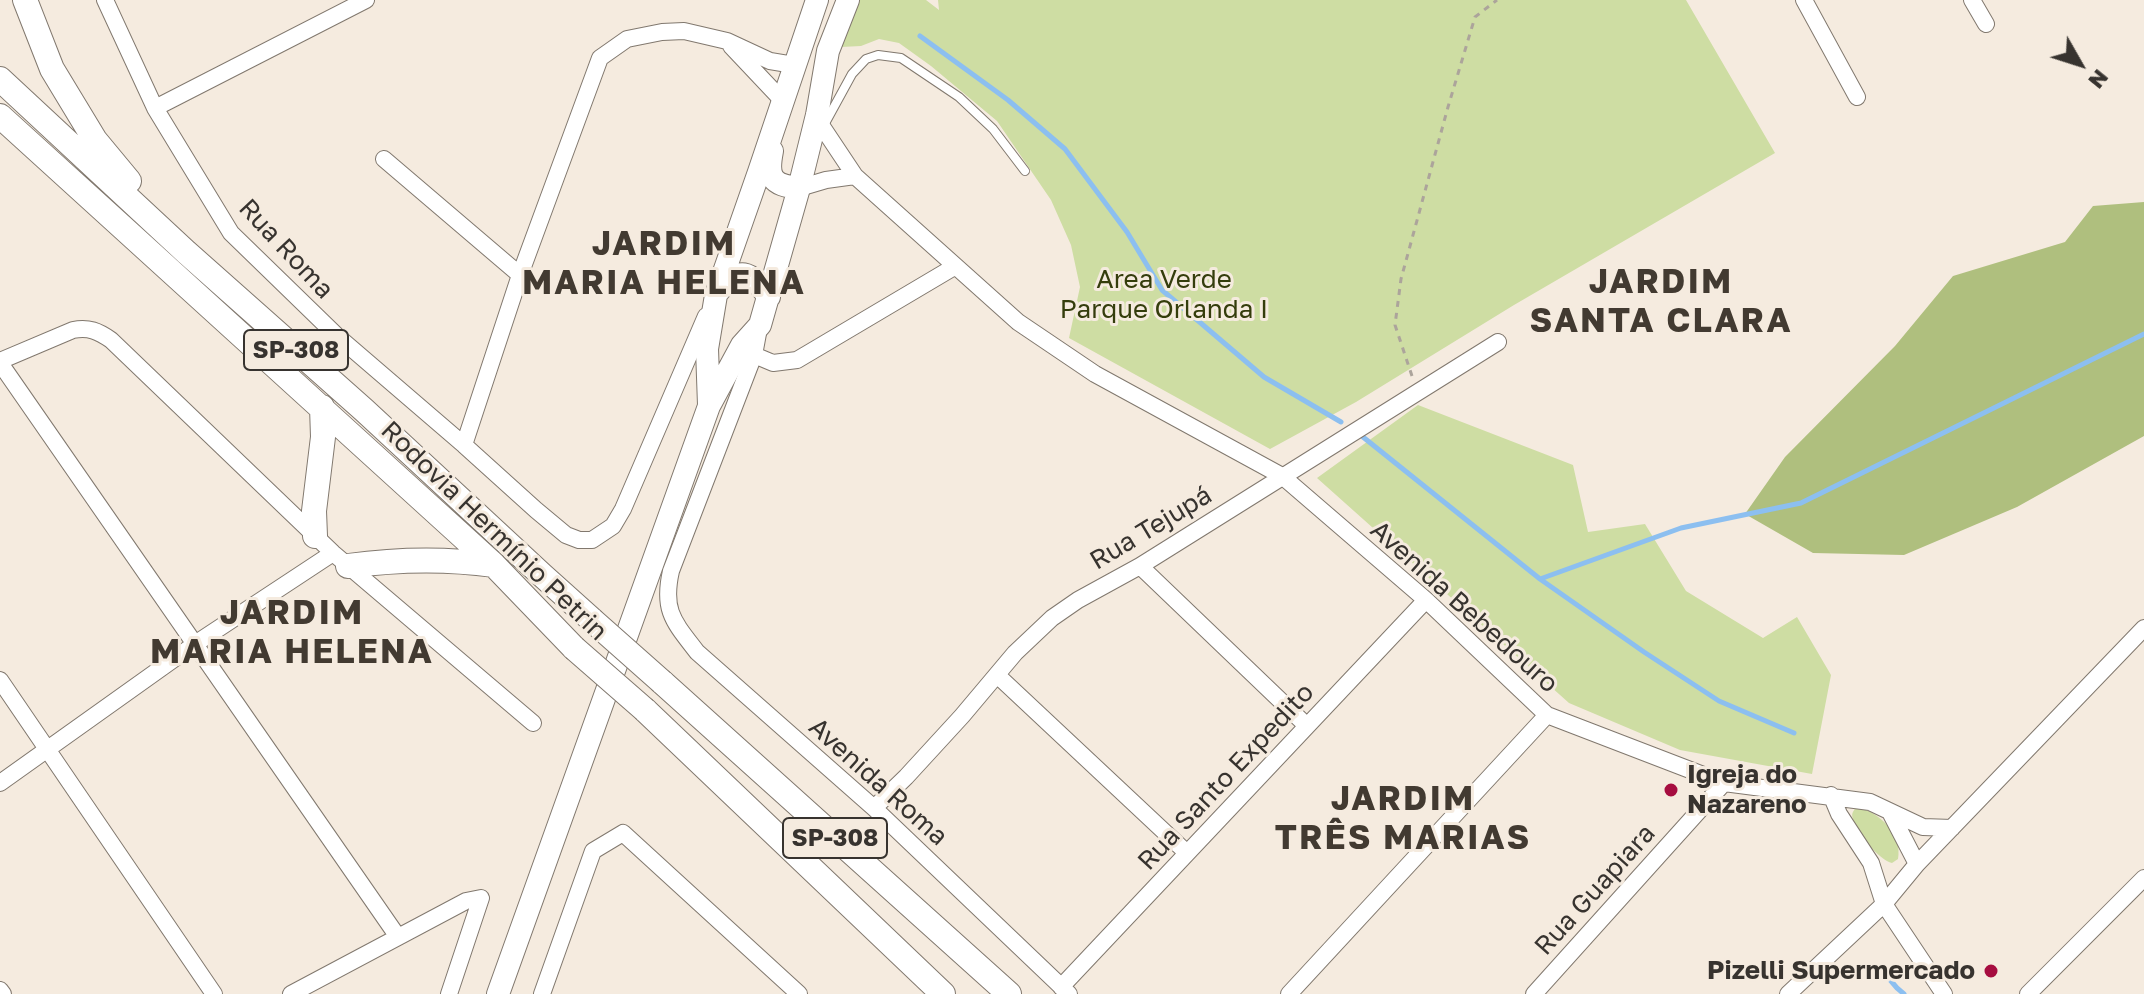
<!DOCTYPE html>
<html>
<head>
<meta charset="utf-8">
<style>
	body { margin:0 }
	#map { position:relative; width:2144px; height:994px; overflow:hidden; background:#f5ebdf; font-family:"Golos Text",sans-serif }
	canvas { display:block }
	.north { position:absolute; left:2040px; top:24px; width:80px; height:80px; -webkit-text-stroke:6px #f5ebdf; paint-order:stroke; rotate:129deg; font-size:22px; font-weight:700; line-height:32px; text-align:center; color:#37332f }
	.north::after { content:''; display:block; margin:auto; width:28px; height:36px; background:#37332f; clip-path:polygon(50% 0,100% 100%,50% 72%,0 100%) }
</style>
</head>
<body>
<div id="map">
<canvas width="2144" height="994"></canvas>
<div class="north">N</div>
</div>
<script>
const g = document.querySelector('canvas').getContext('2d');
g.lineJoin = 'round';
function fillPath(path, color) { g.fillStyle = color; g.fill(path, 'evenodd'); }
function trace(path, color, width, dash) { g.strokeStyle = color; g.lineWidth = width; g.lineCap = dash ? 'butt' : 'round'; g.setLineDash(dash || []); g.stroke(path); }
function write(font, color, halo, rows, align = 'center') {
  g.font = font + ' "Golos Text",sans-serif'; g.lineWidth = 6; g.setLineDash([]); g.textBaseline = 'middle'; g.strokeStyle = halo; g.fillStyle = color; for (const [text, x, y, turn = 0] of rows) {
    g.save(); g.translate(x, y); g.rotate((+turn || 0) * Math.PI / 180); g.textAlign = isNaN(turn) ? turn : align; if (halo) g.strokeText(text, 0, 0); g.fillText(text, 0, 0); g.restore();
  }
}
fillPath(new Path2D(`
	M852,0h74l13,10 -1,-10h748l89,153 -261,152 -158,97 -86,47 -201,-111 11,-51 -9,-42 -20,-45 -54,-79 -66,-55 -32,-23 -20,-4 -18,7 -20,1z
	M1418,405l155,60 15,67 57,-8 41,67 77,47 34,-21 34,58 -19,99 -132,-24 -111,-47 -252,-225z
	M1856,807c23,4 47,28 42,52l-6,4c-12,-2 -36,-31 -39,-44 -2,-6 0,-7 3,-12z`), '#cedda3');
fillPath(new Path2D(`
	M2144,202v234l-127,71 -113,48 -91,-2 -68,-39 40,-57 110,-111 58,-70 112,-34 28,-36z`), '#afbf7e');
trace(new Path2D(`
	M920,36l88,64 57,49 62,83 35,58 102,87 77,45
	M1358,433l182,146 104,73 75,49 75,32
	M1540,579l141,-51 120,-25 343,-169
	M1879,967l18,21 7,6`), '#8cbff0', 5);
const lane = new Path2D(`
	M823,127l29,-53 14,-15 12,-4 23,3 58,39 34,32 32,42`);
const street = new Path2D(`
	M105,0l50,108 76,125 105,102 128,110 72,65 30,25 13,5h13l21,-14 10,-17 83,-193
	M1804,0l53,97
	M1972,0l14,24
	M731,46l51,54
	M155,108l211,-108
	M817,115l6,13 32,48 163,146 77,52 187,102 144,124 121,115 177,68 146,19 53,25 29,1
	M384,159l136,116
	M799,188l27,-8 29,-4
	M759,328l-5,27 -83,216c-9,40 3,51 26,81l177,156 195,186
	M754,355l19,8 24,-3 157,-93
	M0,361l73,-31c16,-3 25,1 38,10l222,213 200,170
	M0,363l398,574
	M464,445l56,-170 80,-217 27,-19 35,-7 22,-1 43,10 43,20 24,4
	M1140,566l167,160
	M997,675l190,178
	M0,680l214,314
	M0,783l195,-139 138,-91
	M1831,795l8,19 32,49 13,41 60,90
	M874,808l32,-31 56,-61 53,-63 37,-35 26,-18 62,-34 358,-224
	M1890,812l27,52
	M1061,987l365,-387
	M0,990l3,4
	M291,994l175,-93 15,-3 -32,96
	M542,994l51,-143 30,-18 176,161
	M1289,994l258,-279
	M1534,994l190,-211
	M1788,994l96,-90 33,-40 227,-236
	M2028,994l116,-116`);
const secondary = new Path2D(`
	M772,151c-5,26 -1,34 27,37
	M717,293c24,-28 31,-23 52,4
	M709,405l-2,-56 9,-54 43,-123 58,-172
	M498,994l211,-588 33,-61 18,-20 39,-137 18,-73 11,-64 20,-51`);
const primary = new Path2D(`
	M25,0l27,69 43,71 34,41
	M0,79l186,173 178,158 178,165 50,45
	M0,116l494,449 80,83
	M315,536l-1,-25 9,-74 -1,-30
	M348,566c50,-7 96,-8 146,-1
	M662,682l347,312
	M645,710l298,284`);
trace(lane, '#81786e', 10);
trace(street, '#81786e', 18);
trace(secondary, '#81786e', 24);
trace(primary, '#81786e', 26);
trace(new Path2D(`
	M1412,376l-17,-51 6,-46 47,-172 27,-90 22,-17`), '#aca49b', 3, [6, 6]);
trace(lane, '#fff', 8);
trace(street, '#fff', 16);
trace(secondary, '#fff', 22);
trace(primary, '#fff', 24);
const primaryBridge = new Path2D(`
	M592,620l70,62
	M574,648l71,62`);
trace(primaryBridge, '#81786e', 26, []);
trace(primaryBridge, '#fff', 24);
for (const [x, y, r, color] of [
	[1671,790,8,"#a60d40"],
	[1991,971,8,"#a60d40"]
]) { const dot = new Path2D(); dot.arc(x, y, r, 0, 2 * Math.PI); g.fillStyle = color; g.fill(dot); trace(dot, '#f5ebdf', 3); }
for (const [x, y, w] of [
	[296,350,104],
	[835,838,104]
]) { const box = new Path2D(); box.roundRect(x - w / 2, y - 20, w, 40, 6); g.fillStyle = '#f5ebdf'; g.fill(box); trace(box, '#37332f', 2); }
write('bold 24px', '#37332f', null, [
	["SP-308",296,350],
	["SP-308",835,838]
]);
write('26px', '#37332f', '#f5ebdf', [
	["Rua Roma",286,249,47],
	["Rua Tejupá",1151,528,-31],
	["Rodovia Hermínio Petrin",494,531,44],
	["Avenida Bebedouro",1464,607,42],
	["Rua Santo Expedito",1226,777,-47],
	["Avenida Roma",878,782,42],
	["Rua Guapiara",1595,890,-48]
]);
write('26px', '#343d0c', '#f5ebdf', [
	["Area Verde",1164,280],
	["Parque Orlanda I",1164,310]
]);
write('bold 26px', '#37332f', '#f5ebdf', [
	["Igreja do",1687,775],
	["Nazareno",1687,805],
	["Pizelli Supermercado",1975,971,"right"]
], 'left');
g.letterSpacing = '2px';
write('bold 34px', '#423a31', '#f5ebdf', [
	["JARDIM",664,244],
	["MARIA HELENA",664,283],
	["JARDIM",1661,282],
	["SANTA CLARA",1661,321],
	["JARDIM",292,613],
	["MARIA HELENA",292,652],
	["JARDIM",1403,799],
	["TRÊS MARIAS",1403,838]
]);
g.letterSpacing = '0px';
</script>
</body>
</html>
